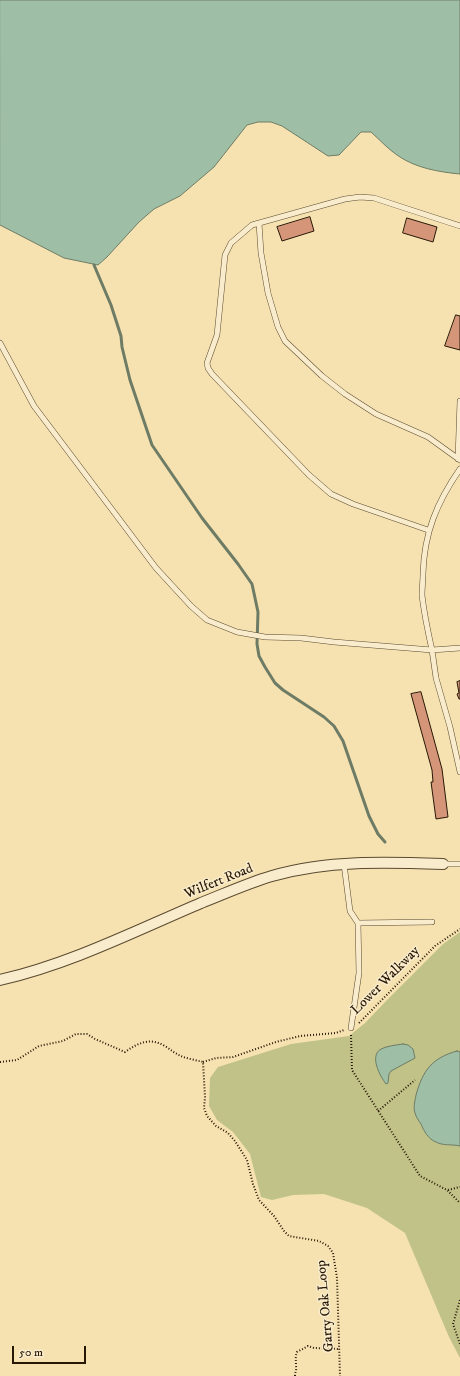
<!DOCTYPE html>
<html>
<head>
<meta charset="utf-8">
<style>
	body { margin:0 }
	#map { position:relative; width:460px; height:1376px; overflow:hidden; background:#f6e2b0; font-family:"IM FELL DW Pica",serif }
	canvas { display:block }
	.scale { position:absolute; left:12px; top:1346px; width:74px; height:18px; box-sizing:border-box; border:2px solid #271705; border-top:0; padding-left:5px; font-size:12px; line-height:14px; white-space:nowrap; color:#271705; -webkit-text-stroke:3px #f9eccc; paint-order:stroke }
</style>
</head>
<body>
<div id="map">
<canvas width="460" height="1376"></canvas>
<div class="scale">50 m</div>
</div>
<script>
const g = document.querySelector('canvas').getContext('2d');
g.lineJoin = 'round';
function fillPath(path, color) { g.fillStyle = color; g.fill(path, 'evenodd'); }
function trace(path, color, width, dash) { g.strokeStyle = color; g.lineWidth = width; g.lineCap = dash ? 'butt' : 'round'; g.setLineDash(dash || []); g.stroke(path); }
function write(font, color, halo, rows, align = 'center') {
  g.font = font + ' "IM FELL DW Pica",serif'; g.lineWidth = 3; g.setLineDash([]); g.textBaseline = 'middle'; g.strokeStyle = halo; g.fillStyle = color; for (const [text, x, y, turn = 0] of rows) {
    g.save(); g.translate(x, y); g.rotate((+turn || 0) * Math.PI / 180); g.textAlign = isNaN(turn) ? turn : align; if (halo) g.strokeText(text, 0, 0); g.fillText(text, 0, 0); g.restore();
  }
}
fillPath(new Path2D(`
	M460,932v426l-11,-21 -44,-104 -38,-25 -43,-14 -31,1 -21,5 -11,-3 -11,-43 -17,-22 -16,-12 -8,-14 1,-28 8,-11 73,-23 58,-8 16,-13 23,-24 55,-55z`), '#c1c288');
const water = new Path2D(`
	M0,0h460v174c-21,-2 -45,-6 -63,-19 -9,-6 -17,-15 -26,-23h-10l-22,23 -11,1 -46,-30 -11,-4h-13l-11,3 -33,42 -34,29 -26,13 -15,13 -32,35 -9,8 -34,-7 -64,-33z
	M403,1044l5,1 5,4 2,9 -24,13 -2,3 -1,9 -2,1c-6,-8 -17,-28 -5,-35 6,-3 15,-4 22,-5z
	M457,1051l3,1v94c-8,-2 -17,0 -24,-4 -8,-3 -12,-11 -15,-18 -2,-3 -5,-7 -6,-11 -2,-5 0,-12 1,-18 7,-25 16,-37 41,-44z`);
fillPath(water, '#9ebfa6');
trace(water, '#6e7c66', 1);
trace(new Path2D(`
	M94,265l17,40 10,31 1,11 8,33 22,65 50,73 36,46 14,20 6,28 -1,32 2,12 6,11 10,16 8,7 41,27 10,9 9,15 26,75 9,18 7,8`), '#6e7c66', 3);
const building = new Path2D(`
	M310,217l4,14 -32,10 -5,-14z
	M407,218l30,9 -4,15 -30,-9z
	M456,315l4,1v34l-15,-4z
	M460,681v18h-1l-2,-5 2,-1 -2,-11z
	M421,692l21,77 6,48 -12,2 -5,-37h2l-1,-12 -21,-76z`);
fillPath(building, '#d59578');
trace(building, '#271705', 1);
const lane = new Path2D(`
	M259,223l2,30 7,40 10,34 7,14 37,35 23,18 31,20 52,23 32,23
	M0,343l34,63 122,162 35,38 16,14 30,12 28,5 36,1 33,4 98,8 4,28 14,49 10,45
	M458,459l2,-58
	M460,469c-23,33 -36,64 -37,105 0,7 -1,14 -1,21 2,18 6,37 10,55l28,-2
	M428,530l-75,-26 -22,-10 -22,-19 -97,-101 -4,-6 -1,-5 10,-28 8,-80 6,-12 21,-18 93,-26 15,-2 14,1 86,28
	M344,864l6,47 8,12 1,50 -8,55
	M443,864h17
	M358,923l74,-1`);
const street = new Path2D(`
	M0,980c70,-16 135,-49 201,-77 23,-9 47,-20 71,-27 55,-16 114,-14 171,-12`);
trace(lane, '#5b4a30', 6);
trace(street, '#5b4a30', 12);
trace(new Path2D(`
	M359,1023l76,-77 25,-17
	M351,1035l1,35 68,106 27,14 13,13
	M0,1062l17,-2 22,-14 24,-5 13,-7h11l8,5 30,13c13,-9 25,-15 40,-6 6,4 11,8 16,10 7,3 15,4 22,6l2,35 -1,11 3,8 9,10 12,7 7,8 12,19 6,24 6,16 15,16 10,15 5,5 30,5 9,5 5,7 4,25 3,98
	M203,1062l13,-4 17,-1 43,-15 24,-6 36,-3 8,-3
	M378,1111l37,-31
	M448,1190l12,-3
	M460,1300l-7,24 7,20
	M295,1376c0,-4 2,-6 1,-10 0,-5 -1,-9 1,-14l11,-6 6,2 26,1`), '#271705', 2, [1, 2]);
trace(lane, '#f9eccc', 5);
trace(street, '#f9eccc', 10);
write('14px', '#271705', '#f9eccc', [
	["Wilfert Road",219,882,-22],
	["Lower Walkway",386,981,-45],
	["Garry Oak Loop",326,1306,-95]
]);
</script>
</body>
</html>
